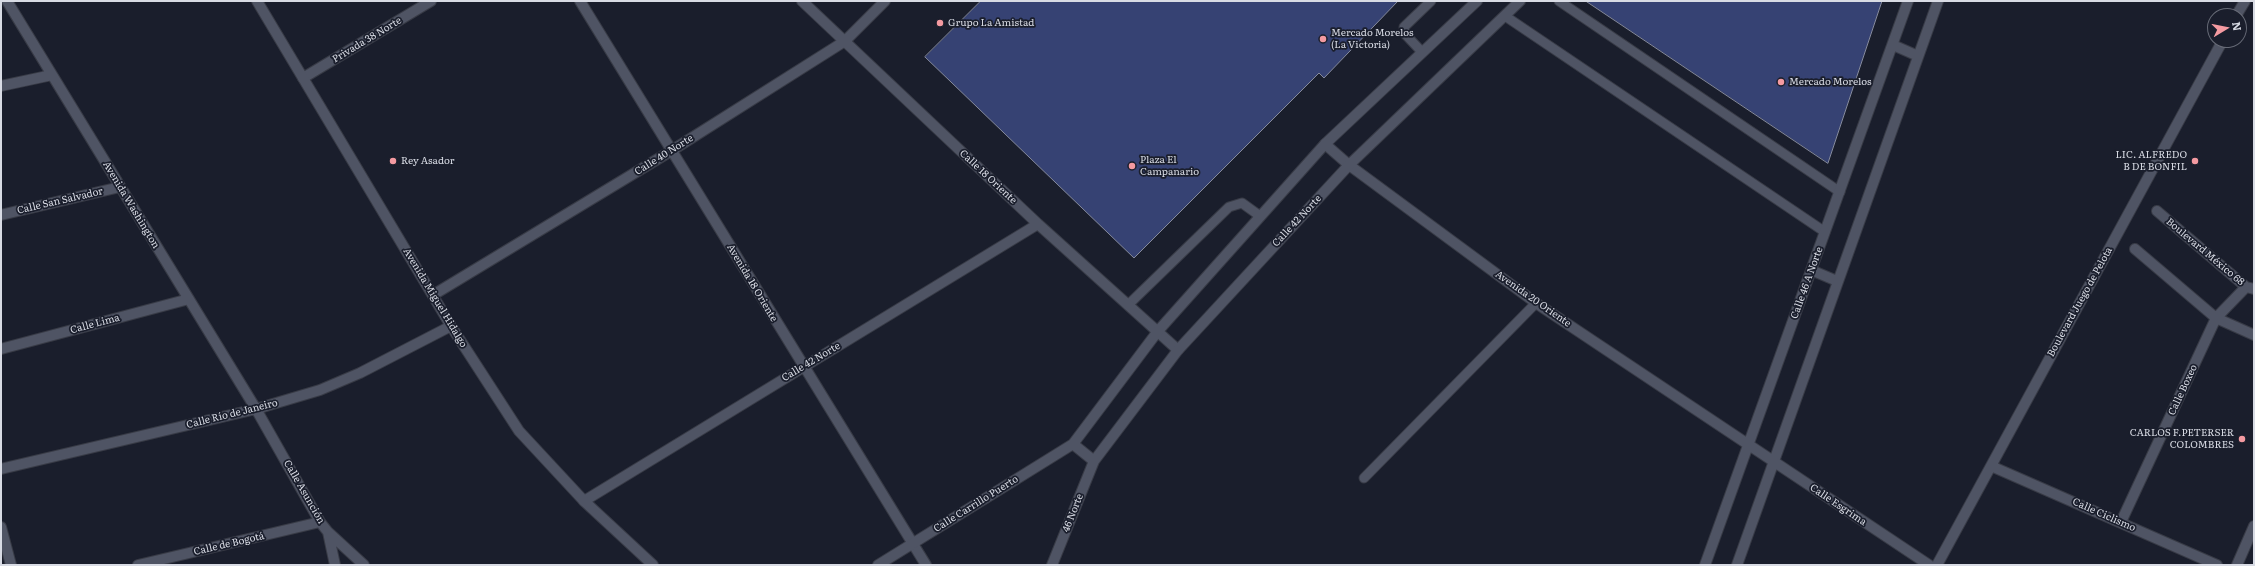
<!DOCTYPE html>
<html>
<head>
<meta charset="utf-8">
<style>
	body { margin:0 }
	#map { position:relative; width:2255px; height:566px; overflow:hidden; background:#1a1e2c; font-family:Literata,serif }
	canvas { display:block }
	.frame { position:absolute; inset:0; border:2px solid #d8dbe4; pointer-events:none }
	.north { position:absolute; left:2207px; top:8px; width:40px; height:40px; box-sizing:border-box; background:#1a1e2c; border:1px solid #666a76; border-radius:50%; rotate:80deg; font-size:11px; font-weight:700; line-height:16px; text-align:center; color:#d8dbe4 }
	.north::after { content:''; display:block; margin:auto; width:14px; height:18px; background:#f49aa1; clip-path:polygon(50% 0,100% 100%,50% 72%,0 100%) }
</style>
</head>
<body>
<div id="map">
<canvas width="2255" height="566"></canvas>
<div class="frame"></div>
<div class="north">N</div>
</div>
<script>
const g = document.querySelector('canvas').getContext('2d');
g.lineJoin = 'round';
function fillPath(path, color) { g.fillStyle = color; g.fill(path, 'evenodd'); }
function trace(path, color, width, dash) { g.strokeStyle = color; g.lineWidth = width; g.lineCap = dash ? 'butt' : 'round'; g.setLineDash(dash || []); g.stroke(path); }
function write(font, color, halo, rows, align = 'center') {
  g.font = font + ' Literata,serif'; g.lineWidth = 3.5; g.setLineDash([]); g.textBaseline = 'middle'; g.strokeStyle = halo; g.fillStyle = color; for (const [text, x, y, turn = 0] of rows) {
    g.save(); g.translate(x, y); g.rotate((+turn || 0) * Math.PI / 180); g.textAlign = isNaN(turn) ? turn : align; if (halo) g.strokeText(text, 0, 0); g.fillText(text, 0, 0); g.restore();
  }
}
const building = new Path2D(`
	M981,1h417l-74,77 -5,-5 -185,185 -209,-201z
	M1586,1h296l-54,162z`);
fillPath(building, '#364273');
trace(building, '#858a9c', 1);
const service = new Path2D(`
	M1559,1l281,191
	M1505,16l320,216
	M1422,52l-17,-18 -1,-7 27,-26
	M1129,304l100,-97 13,-4 18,13
	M1364,478l172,-175`);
const minor = new Path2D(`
	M7,1l249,408 64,113 8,10 36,33
	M580,1l346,564
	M802,1l236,223 140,126
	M2236,16l9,-15
	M1893,45l25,11
	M303,78l128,-77
	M1,86l51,-11
	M1325,144l24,21 187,138 393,262
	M2157,211l89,76 8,2
	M1,215l119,-28
	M2135,249l81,69 38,17
	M1811,270l26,11
	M433,295l238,-144 174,-110 40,-40
	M1,349l188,-50
	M1991,466l226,99
	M1,469l255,-60 64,-19 40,-17 91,-47
	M584,501l454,-277
	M2121,522l95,-204 30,-31
	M1,527l10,38
	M328,532l7,33
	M138,565l182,-43
	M1705,565l203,-564
	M1737,565l201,-564
	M1937,565l286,-525
	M2237,565l17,-39`);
const tertiary = new Path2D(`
	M257,1l194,325 68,105 65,70 69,64`);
const secondary = new Path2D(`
	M1073,444l21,17
	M878,565l195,-121 85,-113 167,-187 152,-143
	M1052,565l42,-104 84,-111 171,-185 171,-164`);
trace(service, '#383b46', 11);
trace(minor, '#383b46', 12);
trace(tertiary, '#383b46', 12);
trace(secondary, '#383b46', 12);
trace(service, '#4f5464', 9);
trace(minor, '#4f5464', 10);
trace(tertiary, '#4f5464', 10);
trace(secondary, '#4f5464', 10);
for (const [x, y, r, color] of [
	[940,23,4,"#f49aa1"],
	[1323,39,4,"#f49aa1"],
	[1781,82,4,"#f49aa1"],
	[393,161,4,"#f49aa1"],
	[2195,161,4,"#f49aa1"],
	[1132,166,4,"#f49aa1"],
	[2242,439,4,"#f49aa1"]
]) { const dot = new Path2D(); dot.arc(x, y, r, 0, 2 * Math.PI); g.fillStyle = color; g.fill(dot); trace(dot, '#1a1e2c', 1.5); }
write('10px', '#d8dbe4', '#1a1e2c', [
	["Grupo La Amistad",948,23],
	["Mercado Morelos",1331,33],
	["(La Victoria)",1331,45],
	["Mercado Morelos",1789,82],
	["LIC. ALFREDO",2187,155,"right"],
	["B DE BONFIL",2187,167,"right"],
	["Plaza El",1140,160],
	["Campanario",1140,172],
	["Rey Asador",401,161],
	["CARLOS F.PETERSER",2234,433,"right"],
	["COLOMBRES",2234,445,"right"]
], 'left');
write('10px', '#d8dbe4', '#1a1e2c', [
	["Privada 38 Norte",367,40,-31],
	["Calle 40 Norte",664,155,-32],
	["Calle 18 Oriente",988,177,43],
	["Calle San Salvador",60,201,-13],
	["Avenida Washington",131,205,59],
	["Calle 42 Norte",1297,221,-47],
	["Boulevard México 68",2205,252,40],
	["Avenida 18 Oriente",752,283,59],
	["Calle 46 A Norte",1807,283,-70],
	["Avenida Miguel Hidalgo",435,298,59],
	["Avenida 20 Oriente",1533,299,35],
	["Boulevard Juego de Pelota",2080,302,-61],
	["Calle Lima",95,324,-15],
	["Calle 42 Norte",811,362,-31],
	["Calle Boxeo",2183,390,-65],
	["Calle Río de Janeiro",232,414,-14],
	["Calle Asunción",304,492,60],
	["Calle Carrillo Puerto",976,504,-32],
	["Calle Esgrima",1838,505,34],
	["46 Norte",1073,513,-68],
	["Calle Ciclismo",2104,515,24],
	["Calle de Bogotá",229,544,-13]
]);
</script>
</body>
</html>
